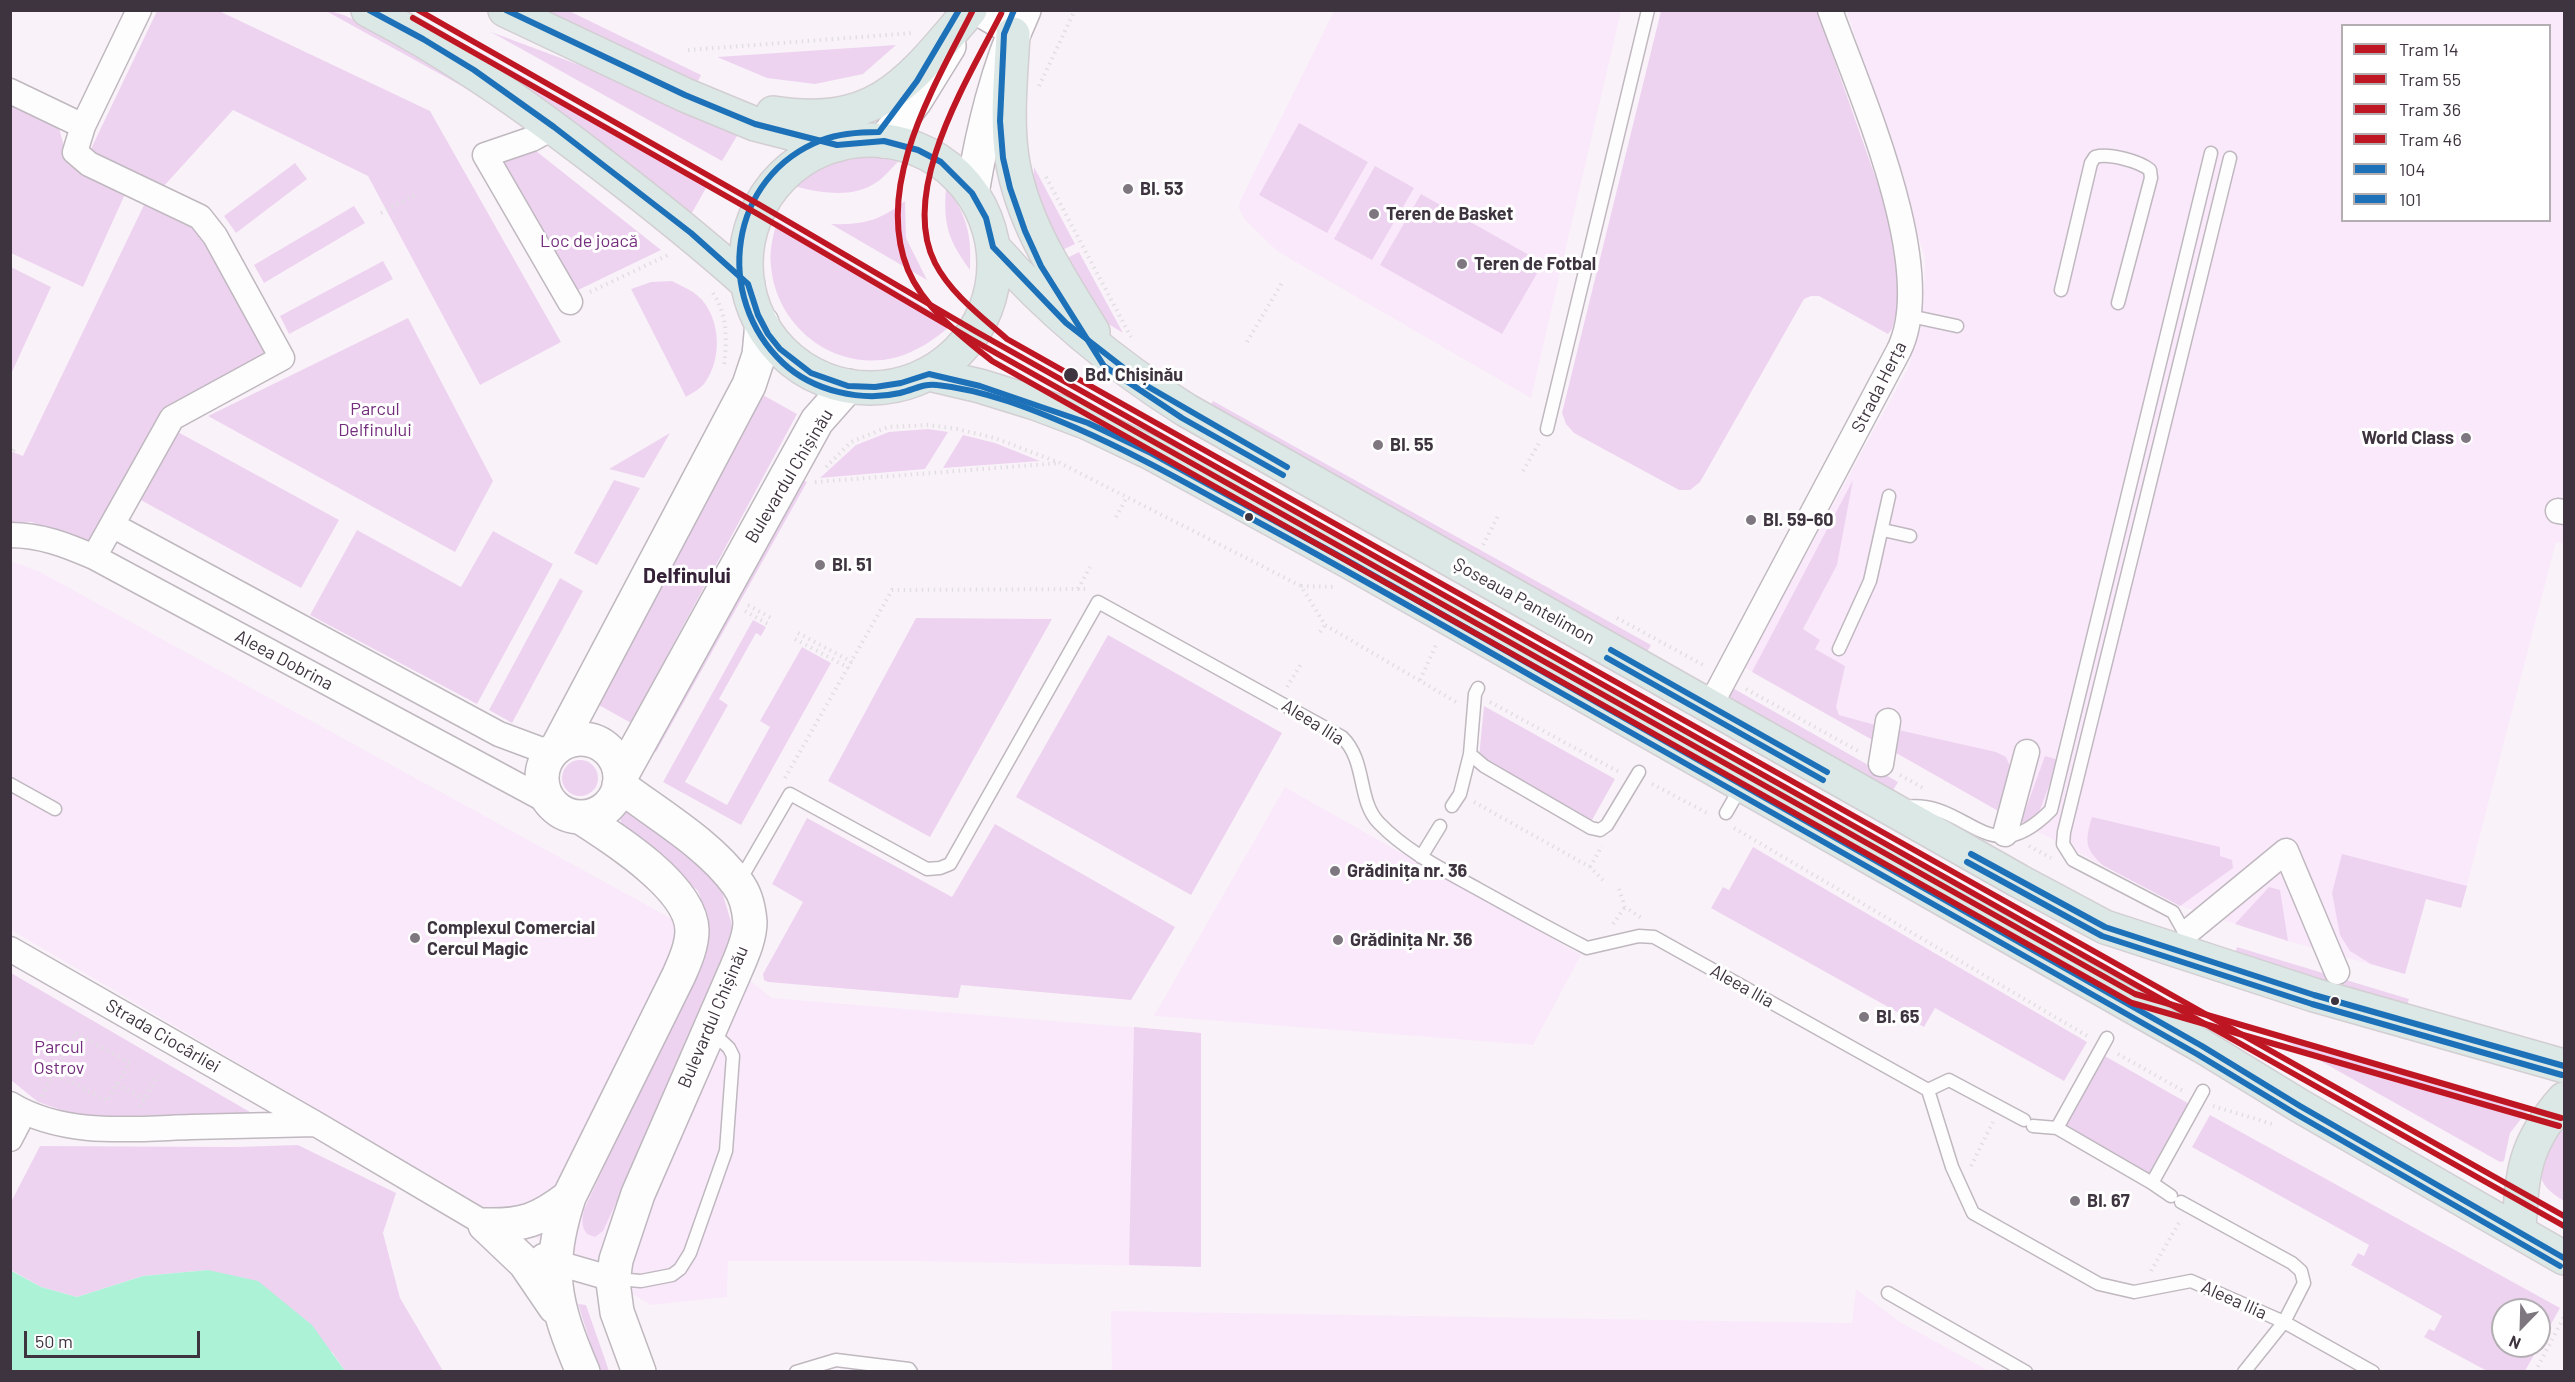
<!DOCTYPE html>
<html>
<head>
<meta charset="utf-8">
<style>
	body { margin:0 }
	#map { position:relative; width:2575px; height:1382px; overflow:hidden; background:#f9f3f9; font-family:Barlow,sans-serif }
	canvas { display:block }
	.frame { position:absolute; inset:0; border:12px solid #3e343f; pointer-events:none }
	.legend { position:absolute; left:2341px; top:24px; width:210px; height:198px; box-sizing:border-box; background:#fff; border:2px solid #b2aeb2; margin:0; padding:8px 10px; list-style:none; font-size:18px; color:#3e343f }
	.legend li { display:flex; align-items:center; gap:12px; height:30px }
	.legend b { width:30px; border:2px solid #b2aeb2 }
	.north { position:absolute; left:2491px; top:1298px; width:60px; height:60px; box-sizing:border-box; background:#fff; border:2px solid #b2aeb2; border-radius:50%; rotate:203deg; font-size:16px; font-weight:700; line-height:24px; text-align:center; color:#3e343f }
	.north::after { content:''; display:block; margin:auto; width:21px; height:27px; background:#7f7780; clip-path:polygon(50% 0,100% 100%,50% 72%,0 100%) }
	.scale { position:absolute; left:24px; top:1331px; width:176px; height:27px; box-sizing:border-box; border:3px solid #3e343f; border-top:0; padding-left:8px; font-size:18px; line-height:21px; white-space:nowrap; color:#3e343f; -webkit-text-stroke:4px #fff; paint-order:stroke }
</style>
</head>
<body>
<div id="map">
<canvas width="2575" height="1382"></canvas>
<div class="frame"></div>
<ul class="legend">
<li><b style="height:8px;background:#be1622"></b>Tram 14</li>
<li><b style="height:8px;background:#be1622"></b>Tram 55</li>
<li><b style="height:8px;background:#be1622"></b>Tram 36</li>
<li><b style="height:8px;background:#be1622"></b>Tram 46</li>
<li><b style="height:8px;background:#1d71b8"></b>104</li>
<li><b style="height:8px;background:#1d71b8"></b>101</li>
</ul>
<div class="north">N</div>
<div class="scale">50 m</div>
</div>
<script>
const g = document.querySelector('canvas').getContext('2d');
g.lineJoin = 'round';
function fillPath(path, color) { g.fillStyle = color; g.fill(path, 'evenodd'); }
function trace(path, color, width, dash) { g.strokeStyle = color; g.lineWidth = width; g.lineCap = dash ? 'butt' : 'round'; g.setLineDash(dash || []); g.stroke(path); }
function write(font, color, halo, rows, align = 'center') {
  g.font = font + ' Barlow,sans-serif'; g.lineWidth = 6; g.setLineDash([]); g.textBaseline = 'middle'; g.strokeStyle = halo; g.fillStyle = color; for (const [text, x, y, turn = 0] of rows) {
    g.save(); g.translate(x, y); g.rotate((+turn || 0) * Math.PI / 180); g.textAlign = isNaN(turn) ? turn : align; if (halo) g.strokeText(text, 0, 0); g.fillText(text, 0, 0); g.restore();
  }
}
fillPath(new Path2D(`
	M1334,11h287l-90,387 -254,-147 -32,-31 -6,-11 1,-8z
	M1847,11h717v533l-8,-2 -95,366 -35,-9 -21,75 -117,-33 -108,-35 -180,-94 -256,-145 165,-301 15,-67 1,-41zM2342,26h208v194h-208z
	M11,561l29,11 634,348 98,78 429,35v234l-290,-6h-183l-1,36 -76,8 -640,-375z
	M1285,787l296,168 -48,90 -379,-29z
	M1856,1289l44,33 89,49h-877l-1,-60 741,12z`), '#fae9fb');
fillPath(new Path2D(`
	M157,11h62l211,100 131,231 -81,43 -112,-209 -135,-66 -70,77 -74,-34z
	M326,11c27,-1 124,65 152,84z
	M527,11h42l132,64 -8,16z
	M1661,11h156l78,222 5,65 -8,31 -4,5 -69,-38h-8l-7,3 -104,183 -10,8h-11l-105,-57 -8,-9 -4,-11z
	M491,32l252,94 -21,35z
	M896,45l-33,29 -48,10 -48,-6 -50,-21z
	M480,52l229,131 -20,35z
	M11,104l48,24 10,37 57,27 -43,95 -72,-34z
	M1299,123l69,39 -41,71 -68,-38z
	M531,147l130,103 -87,42 -73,-129z
	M870,154l28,8c-7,6 -13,15 -21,20 -26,18 -60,10 -88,3 31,-22 42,-28 81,-31z
	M295,163l12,16 -71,54 -12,-17z
	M1375,166l39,22 -42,72 -38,-21z
	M1034,167l41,77 -23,11 -20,-44z
	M946,187c21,28 26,48 24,83 -22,-30 -27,-46 -24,-83z
	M1421,194l122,69 -41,71 -122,-69z
	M905,201l1,37 21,42 -96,-56c32,1 48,-3 74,-23z
	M144,205l50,24 10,11 65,115 -107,57 -76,135 -54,-25 -21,1 -1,-72 13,5z
	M354,206l11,17 -101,60 -10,-18z
	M777,221l176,103c-18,15 -36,28 -59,34 -61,14 -118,-32 -123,-92 -2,-15 2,-30 6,-45z
	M1079,252l44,81 -37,-23 -29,-47z
	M383,261l10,18 -104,55 -9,-18z
	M11,267l40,20 -40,87z
	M672,281c7,4 15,7 21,11 28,19 31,66 11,92 -4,5 -12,9 -18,13l-55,-108 20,-7z
	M408,318l85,163 -38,71 -247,-136z
	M763,395l34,19 -166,309 -34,-19z
	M1213,401l438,244 -9,16 -437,-245z
	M928,429l20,3 -23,37 -105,9 36,-33 33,-13z
	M176,431l163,89 -38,68 -162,-89z
	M670,433l-26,45 -35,-9z
	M963,435l32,8 45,18 -97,7z
	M801,479l6,3 -151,270 -5,-3z
	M614,480l26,8 -43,77 -23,-12z
	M1853,480l-16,85 -34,64 17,11 -5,9 30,17 -9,41 3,8 40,11 -3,16 -124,-70z
	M357,530l104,57 32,-56 60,33 -76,140 -167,-89z
	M560,578l23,13 -71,132 -23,-13z
	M916,618l136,1 -122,218 -102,-56z
	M753,620l13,7 -5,9 -5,-3 -37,66 9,6 -43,77 42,23 43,-78 -10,-6 42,-74 29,16 -90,162 -78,-43z
	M1108,635l174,98 -91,162 -175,-98z
	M1731,687l167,95 -10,17 -166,-94z
	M1484,706l131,73 -23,41 -113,-63z
	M1894,729l102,23 10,5 4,9 -10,46 -109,-62z
	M2045,756l14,4 -20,52 -12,11 -6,-1z
	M562 778a18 18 0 1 1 36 0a18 18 0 1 1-36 0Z
	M626,809l11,3 83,73 12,40 -7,42 -122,264 -8,6 -8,-3c-6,-8 -5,-14 -3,-24l118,-256 6,-34 -10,-29 -75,-63 -4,-12z
	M2092,817l128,30v9l12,4 1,8 -53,38 -76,-40c-20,-17 -19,-25 -12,-49z
	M807,818l145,79 43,-73 180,103 -44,73 -170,-15 -3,13 -190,-16 -4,-2 -1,-6 40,-72 -31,-18z
	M1753,847l334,195 -23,39 -129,-73 -11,19 -213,-119 12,-21 6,3z
	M2342,854l125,32 -6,22 -35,-9 -21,75 -34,-10 -21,-13 -10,-16 -8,-42z
	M2269,887l11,3 8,51 -53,-17z
	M2237,947l172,52 -5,16 -172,-51z
	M11,973l244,142 -176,1 -41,-14 -27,-22z
	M1134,1027l67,6v234l-72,-2z
	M2285,1035l239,70 4,5 -18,23 -6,28 -4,1 -215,-121 -2,-3z
	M2103,1055l88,50 -41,70 -87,-50z
	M2210,1115l350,193 -21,38v-36h-36v36h36l-14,25h-38l-63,-34 5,-8 5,2 8,-15 -91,-51 7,-12 6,3 5,-11 -177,-98z
	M2564,1128v73c-22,-13 -31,-26 -17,-50 5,-10 9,-16 17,-23z
	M298,1145l98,48 -13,40 17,65 43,73h-98l-13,-19 -124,-82 -65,6 -66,21 -36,-10 -30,-17v-68l29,-56 195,1z
	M578,1304l8,1 23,66h-10z`), '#eed3f1');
fillPath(new Path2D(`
	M10,1270l31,17 36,10 66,-21 65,-6 50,11 54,44 33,46h-334z`), '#abf2d7');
const lane = new Path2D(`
	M2061,290l30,-127 4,-6c14,-4 44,4 55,13l1,8 -33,125
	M1910,316l47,10
	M1547,429l101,-419
	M1883,530l27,6
	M1839,649l31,-68 19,-85
	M1478,688l-3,6 -5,60 14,12 107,62 9,2 7,-5 32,-53
	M10,784l45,25
	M1452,806l8,-12 10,-40
	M1904,807c65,-9 83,68 147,3l160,-657
	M1726,813l16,-28
	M1421,857l19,-31
	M739,882l51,-88 137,75 13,-1 10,-4 148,-262 244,135c25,24 15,64 37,86 28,29 65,47 99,66 36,20 72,40 109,59l52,-12 15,1 274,153 24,77 21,46 126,71 35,8 57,-11 93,41 89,50
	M2187,937l-14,-25 -100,-52 -10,-16 1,-12 166,-674
	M2107,1038l-50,90 95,55 51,-92
	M1928,1090l21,-10 75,40
	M2033,1126l24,2
	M2152,1183l19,13
	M2181,1202l111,61 9,8 3,12 -20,39 -40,50
	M616,1279l25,2 31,-6 8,-6 10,-16 36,-102 7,-95 -4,-8 -17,-16
	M1888,1293l138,79
	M796,1372l40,-12 73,9 2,3`);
const street = new Path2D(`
	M972,10l41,24
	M10,91l73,35
	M554,127l-22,12 -47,16 85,147
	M2558,511l6,1
	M112,525l387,209 51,19
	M10,535c31,0 56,10 84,22l457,246
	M94,557l78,-139 110,-60 -67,-122 -15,-19 -111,-53 -14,-12 8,-26 56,-116
	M1710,706l189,-356c40,-82 -39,-256 -69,-340
	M1881,764l7,-43
	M2005,834l22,-82
	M2190,930l96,-79 51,121
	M10,949l306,175 183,108
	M10,1104c54,33 121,25 181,23 42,-1 83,-2 125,-3
	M10,1139l14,-27
	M543,1256l11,6 59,17`);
const secondary = new Path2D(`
	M884,141l31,-40 34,-55
	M972,193c11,-64 25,-124 52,-183
	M542 778a39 39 0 1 1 78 0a39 39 0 1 1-78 0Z
	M558,746l191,-361 10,-30 3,-32
	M620,778l197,-357 31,-35
	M619,785c38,29 90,59 118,98 8,10 12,26 13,39 0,15 -7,31 -13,45l-99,227 -22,66 -3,22 4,30 22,60
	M580,817c33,21 111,70 112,113 0,16 -7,31 -13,45l-110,222c-24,72 -15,107 14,175
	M485,1225l40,38 30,44
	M485,1225c38,1 54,-5 84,-28`);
const primary = new Path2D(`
	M368,10c83,43 158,96 232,153 51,39 100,78 148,121
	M505,10l180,85 70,29 82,21
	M1013,34c-2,41 -7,84 -1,124 10,65 48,120 81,174
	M773,113c104,16 135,-30 197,-103
	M746 264a124 124 0 1 1 248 0a124 124 0 1 1-248 0Z
	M993,247c57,65 120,117 193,163l833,471 86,46 209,68 250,71
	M929,374l51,12 55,17 53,20 63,30 197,108 854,485 98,60 264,152
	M2519,1230c3,-58 5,-86 45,-131`);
trace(lane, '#bfb8bf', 15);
trace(street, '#bfb8bf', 27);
trace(secondary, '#bfb8bf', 36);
trace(primary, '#d2ced2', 36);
trace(new Path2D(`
	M688,50l225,-17
	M1039,86l36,-76
	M1046,177l85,160
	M381,213l35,-18
	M590,292l80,-38
	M713,293c15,23 14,46 11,73
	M1247,342l36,-61
	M10,456l6,-10
	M826,467l25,-25 37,-15 41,-2 28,4 38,9 65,25 241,123 24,39 131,77v3
	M1523,471l16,-28
	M815,482l245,-19
	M1116,517l11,-20
	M1483,545l15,-29
	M1301,586l35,1
	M1078,589l12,-22
	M748,605l23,13
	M745,611l23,13
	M1617,618l88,48
	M1320,632l5,-7
	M798,633l54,29
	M795,639l54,29
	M1420,680l17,-37
	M1287,687l14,-23
	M1746,689l114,63
	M1490,702l131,71
	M1900,775l25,14
	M785,778l107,-188 194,-1
	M1652,784l57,30
	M1474,802l116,65 13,13
	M1734,828l355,209
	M2029,846l22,12
	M1590,867l12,-21
	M1619,889l6,18 18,12
	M1613,924l12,-17
	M2118,1054l67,38
	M117,1084l27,15
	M42,1096l33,-63 55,30 -23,38 -53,-28
	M2213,1106l59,18
	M140,1107l18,-32
	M1971,1166l22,-44
	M2151,1271l29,-50
	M2535,1372l29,-55`), '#e1dfe1', 4, [1.5, 4.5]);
trace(lane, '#fefdfe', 12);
trace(street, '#fefdfe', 24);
trace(secondary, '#fefdfe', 33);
trace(primary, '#dce8e5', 33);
trace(new Path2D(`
	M369,10l54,29 51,31 80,57 137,106 57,51 10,31 10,19 12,15 31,24 37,13 27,1 26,-4 28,-9 51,12 108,37 63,30 197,108 854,485 98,60 264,152
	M506,10l179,85 70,29 82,21 47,-4 34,9 23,12 31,31 14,25 7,29 73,76 81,63 140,81
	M1611,650l216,122
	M1971,854l134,73 209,68 250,71`), '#1d71b8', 6);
trace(new Path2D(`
	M959,10l-42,71 -38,51c-19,0 -38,1 -57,8 -94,36 -109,157 -39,223 30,28 78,39 117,30 14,-3 23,-10 37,-8 48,5 95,24 139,43 53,23 103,51 154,79 105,56 209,116 312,175 218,125 437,248 655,372l99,60 264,152
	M1014,10l-10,24 -4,87 3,37 7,30 15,43 16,35 63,100 78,52 101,57
	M1607,658l216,122
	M1967,862l135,74 210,68 250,71`), '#1d71b8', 6);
trace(new Path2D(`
	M418,10l342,195 215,126 1589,895`), '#be1622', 6);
trace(new Path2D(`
	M413,18l343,195 215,126 1164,655 426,124`), '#be1622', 6);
trace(new Path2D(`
	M1001,14c-33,65 -103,176 -66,249 16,31 46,53 72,76l1557,877`), '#be1622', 6);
trace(new Path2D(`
	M973,10c-38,75 -100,175 -65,260 16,38 53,66 84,91l1140,642 427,123`), '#be1622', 6);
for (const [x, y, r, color] of [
	[1128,189,6,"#7f7780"],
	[1374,214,6,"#7f7780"],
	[1462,264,6,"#7f7780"],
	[1071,375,8,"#3e343f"],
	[2466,438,6,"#7f7780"],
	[1378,445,6,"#7f7780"],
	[1249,517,5,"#3e343f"],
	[1751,520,6,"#7f7780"],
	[820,565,6,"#7f7780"],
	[1335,871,6,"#7f7780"],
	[415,938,6,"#7f7780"],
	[1338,940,6,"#7f7780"],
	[2335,1001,5,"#3e343f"],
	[1864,1017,6,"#7f7780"],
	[2075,1201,6,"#7f7780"]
]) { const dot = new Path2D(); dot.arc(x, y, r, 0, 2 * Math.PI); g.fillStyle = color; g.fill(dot); trace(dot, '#fff', 2); }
write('bold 18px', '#3e343f', '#fff', [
	["Bl. 53",1140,189],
	["Teren de Basket",1386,214],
	["Teren de Fotbal",1474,264],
	["World Class",2454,438,"right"],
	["Bl. 55",1390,445],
	["Bl. 59-60",1763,520],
	["Bl. 51",832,565],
	["Grădinița nr. 36",1347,871],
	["Complexul Comercial",427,928],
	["Cercul Magic",427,949],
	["Grădinița Nr. 36",1350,940],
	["Bl. 65",1876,1017],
	["Bl. 67",2087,1201]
], 'left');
write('18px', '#742e7d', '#fff', [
	["Loc de joacă",589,241],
	["Parcul",375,409],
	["Delfinului",375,430],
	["Parcul",59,1047],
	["Ostrov",59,1068]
]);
write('bold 18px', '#3e343f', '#fff', [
	["Bd. Chișinău",1085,375]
], 'left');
write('18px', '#3e343f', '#fff', [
	["Strada Herța",1879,387,-63],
	["Bulevardul Chișinău",789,476,-59],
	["Șoseaua Pantelimon",1524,601,29],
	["Aleea Dobrina",284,660,28],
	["Aleea Ilia",1313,722,32],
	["Aleea Ilia",1742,986,29],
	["Bulevardul Chișinău",713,1017,-67],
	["Strada Ciocârliei",163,1036,30],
	["Aleea Ilia",2234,1300,24]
]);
write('bold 21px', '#352138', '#fff', [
	["Delfinului",687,576]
]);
</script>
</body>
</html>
